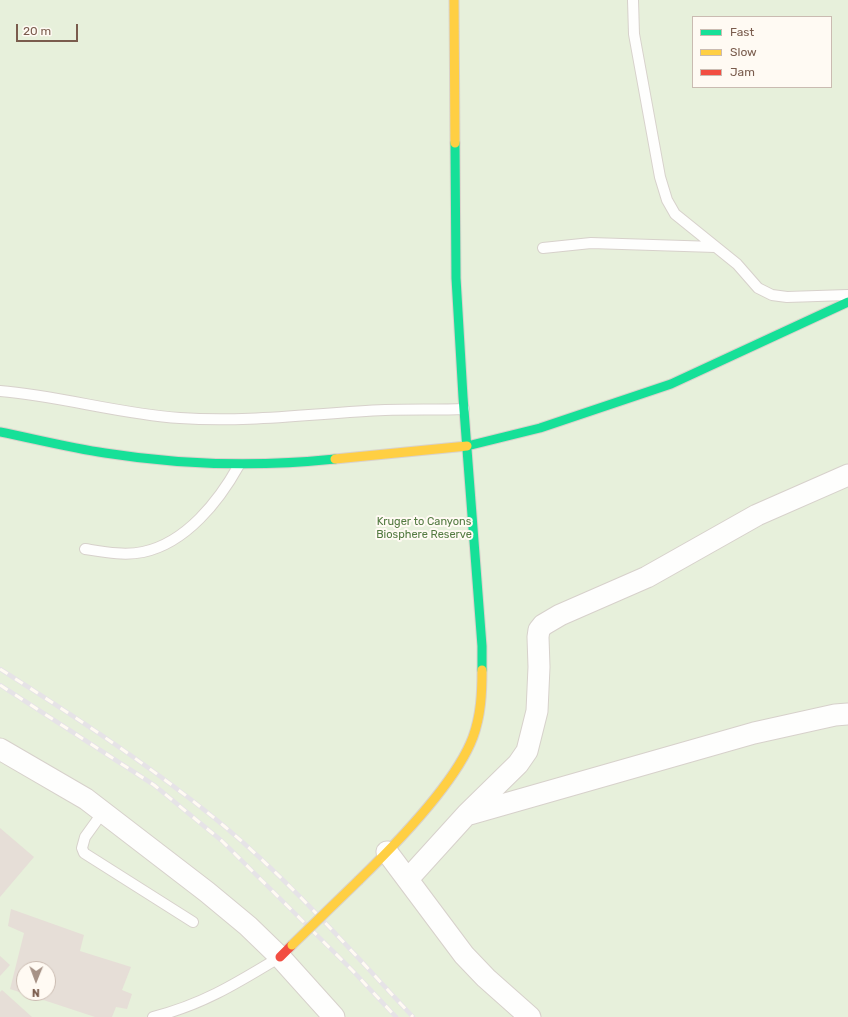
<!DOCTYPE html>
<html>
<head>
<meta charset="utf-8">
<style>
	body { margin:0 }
	#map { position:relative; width:848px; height:1017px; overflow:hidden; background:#f9f5f0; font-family:Rubik,sans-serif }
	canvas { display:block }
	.legend { position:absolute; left:692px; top:16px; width:140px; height:72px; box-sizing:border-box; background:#fffaf3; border:1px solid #cabbb1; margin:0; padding:5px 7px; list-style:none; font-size:12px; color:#7a5c4d }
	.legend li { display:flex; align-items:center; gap:8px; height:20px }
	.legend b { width:20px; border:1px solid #cabbb1 }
	.north { position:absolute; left:16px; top:961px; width:40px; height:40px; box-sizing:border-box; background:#fffaf3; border:1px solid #cabbb1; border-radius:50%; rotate:181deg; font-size:11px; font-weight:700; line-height:16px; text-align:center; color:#7a5c4d }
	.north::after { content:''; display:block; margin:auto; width:14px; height:18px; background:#a69286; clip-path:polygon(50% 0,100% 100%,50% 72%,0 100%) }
	.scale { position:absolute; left:16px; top:24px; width:62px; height:18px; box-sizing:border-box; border:2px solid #7a5c4d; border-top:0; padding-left:5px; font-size:12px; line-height:14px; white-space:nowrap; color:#7a5c4d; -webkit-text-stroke:3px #fffaf3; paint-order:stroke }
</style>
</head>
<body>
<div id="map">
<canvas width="848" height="1017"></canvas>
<ul class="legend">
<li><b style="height:5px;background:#16e098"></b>Fast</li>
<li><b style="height:5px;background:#ffcf43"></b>Slow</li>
<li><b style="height:5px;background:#f24e42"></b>Jam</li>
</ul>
<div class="north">N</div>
<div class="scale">20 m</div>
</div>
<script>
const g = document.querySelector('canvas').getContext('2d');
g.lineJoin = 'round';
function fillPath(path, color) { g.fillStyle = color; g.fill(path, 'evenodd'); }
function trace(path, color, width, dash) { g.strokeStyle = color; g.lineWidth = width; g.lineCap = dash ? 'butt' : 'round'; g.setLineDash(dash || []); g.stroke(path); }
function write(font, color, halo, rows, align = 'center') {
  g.font = font + ' Rubik,sans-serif'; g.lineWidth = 4; g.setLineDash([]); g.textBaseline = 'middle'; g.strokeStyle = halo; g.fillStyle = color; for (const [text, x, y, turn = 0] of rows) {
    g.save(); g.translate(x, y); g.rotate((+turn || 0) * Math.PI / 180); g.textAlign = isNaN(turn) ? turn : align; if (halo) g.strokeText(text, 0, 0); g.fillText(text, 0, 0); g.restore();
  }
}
fillPath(new Path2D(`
	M0,0h848v1017h-848zM693,17h138v70h-138zM24,969h24v24h-24z`), '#e7f0db');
fillPath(new Path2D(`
	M0,828l34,29 -34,40z
	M11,909l73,26 -4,16 51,16 -9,23 10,4 -5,15 -11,-2 -4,10h-17l-85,-28 14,-56 -16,-7zM24,969h24v24h-24z
	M0,956l10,9 -10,11z
	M2,990l30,27h-32v-25z`), '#e6ded7');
const lane = new Path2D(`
	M633,0l1,34 26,143 7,23 8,14 62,50 21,24 14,7 15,2 61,-2
	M543,248l48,-5 124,4
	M0,391c61,5 119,23 180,27 68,5 137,-5 205,-8 26,-1 53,0 79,-1
	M85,549c19,3 39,7 58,3 43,-9 76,-51 96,-87
	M103,812l-18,25 -3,11 2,5 109,69
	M153,1017c49,-12 84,-34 127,-60`);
const street = new Path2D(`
	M0,749l86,50 121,93 41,34 32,31 54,60
	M470,814l284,-81 81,-18 13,-1
	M387,852l77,103 22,23 44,39
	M408,879l59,-65 51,-50 9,-13 10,-40 2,-44 -1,-30 1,-7 4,-5 17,-10 87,-38 110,-62 91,-40`);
const fast = new Path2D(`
	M455,143l1,135 7,119 19,249v24
	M0,432c35,7 70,16 105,21 76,12 153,14 230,6
	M467,446l73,-18 131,-44 177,-82`);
const slow = new Path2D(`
	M454,0l1,143
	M335,459l132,-13
	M359,880c36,-35 97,-97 114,-143 8,-22 9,-44 9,-67`);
const jam = new Path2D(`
	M280,957l12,-12`);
trace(lane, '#d7d1cb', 12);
trace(street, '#d7d1cb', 23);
trace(fast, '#d9d2cb', 11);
trace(slow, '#d9d2cb', 11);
trace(jam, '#d9d2cb', 11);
trace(lane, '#fefefd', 10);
trace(street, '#fefefd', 21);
trace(fast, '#16e098', 9);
trace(slow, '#ffcf43', 9);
trace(jam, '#f24e42', 9);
const rail = new Path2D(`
	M0,669c77,49 154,99 224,157 69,58 128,126 189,191
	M0,685l154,100 68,56 130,129 44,47`);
trace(rail, '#e6e3e7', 4.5);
trace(rail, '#fffaf3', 3, [9]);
const slowBridge = new Path2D(`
	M292,945l67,-65`);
trace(slowBridge, '#d9d2cb', 11, []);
trace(slowBridge, '#ffcf43', 9);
write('11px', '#537a41', '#fffaf3', [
	["Kruger to Canyons",424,522],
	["Biosphere Reserve",424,535]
]);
</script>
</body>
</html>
